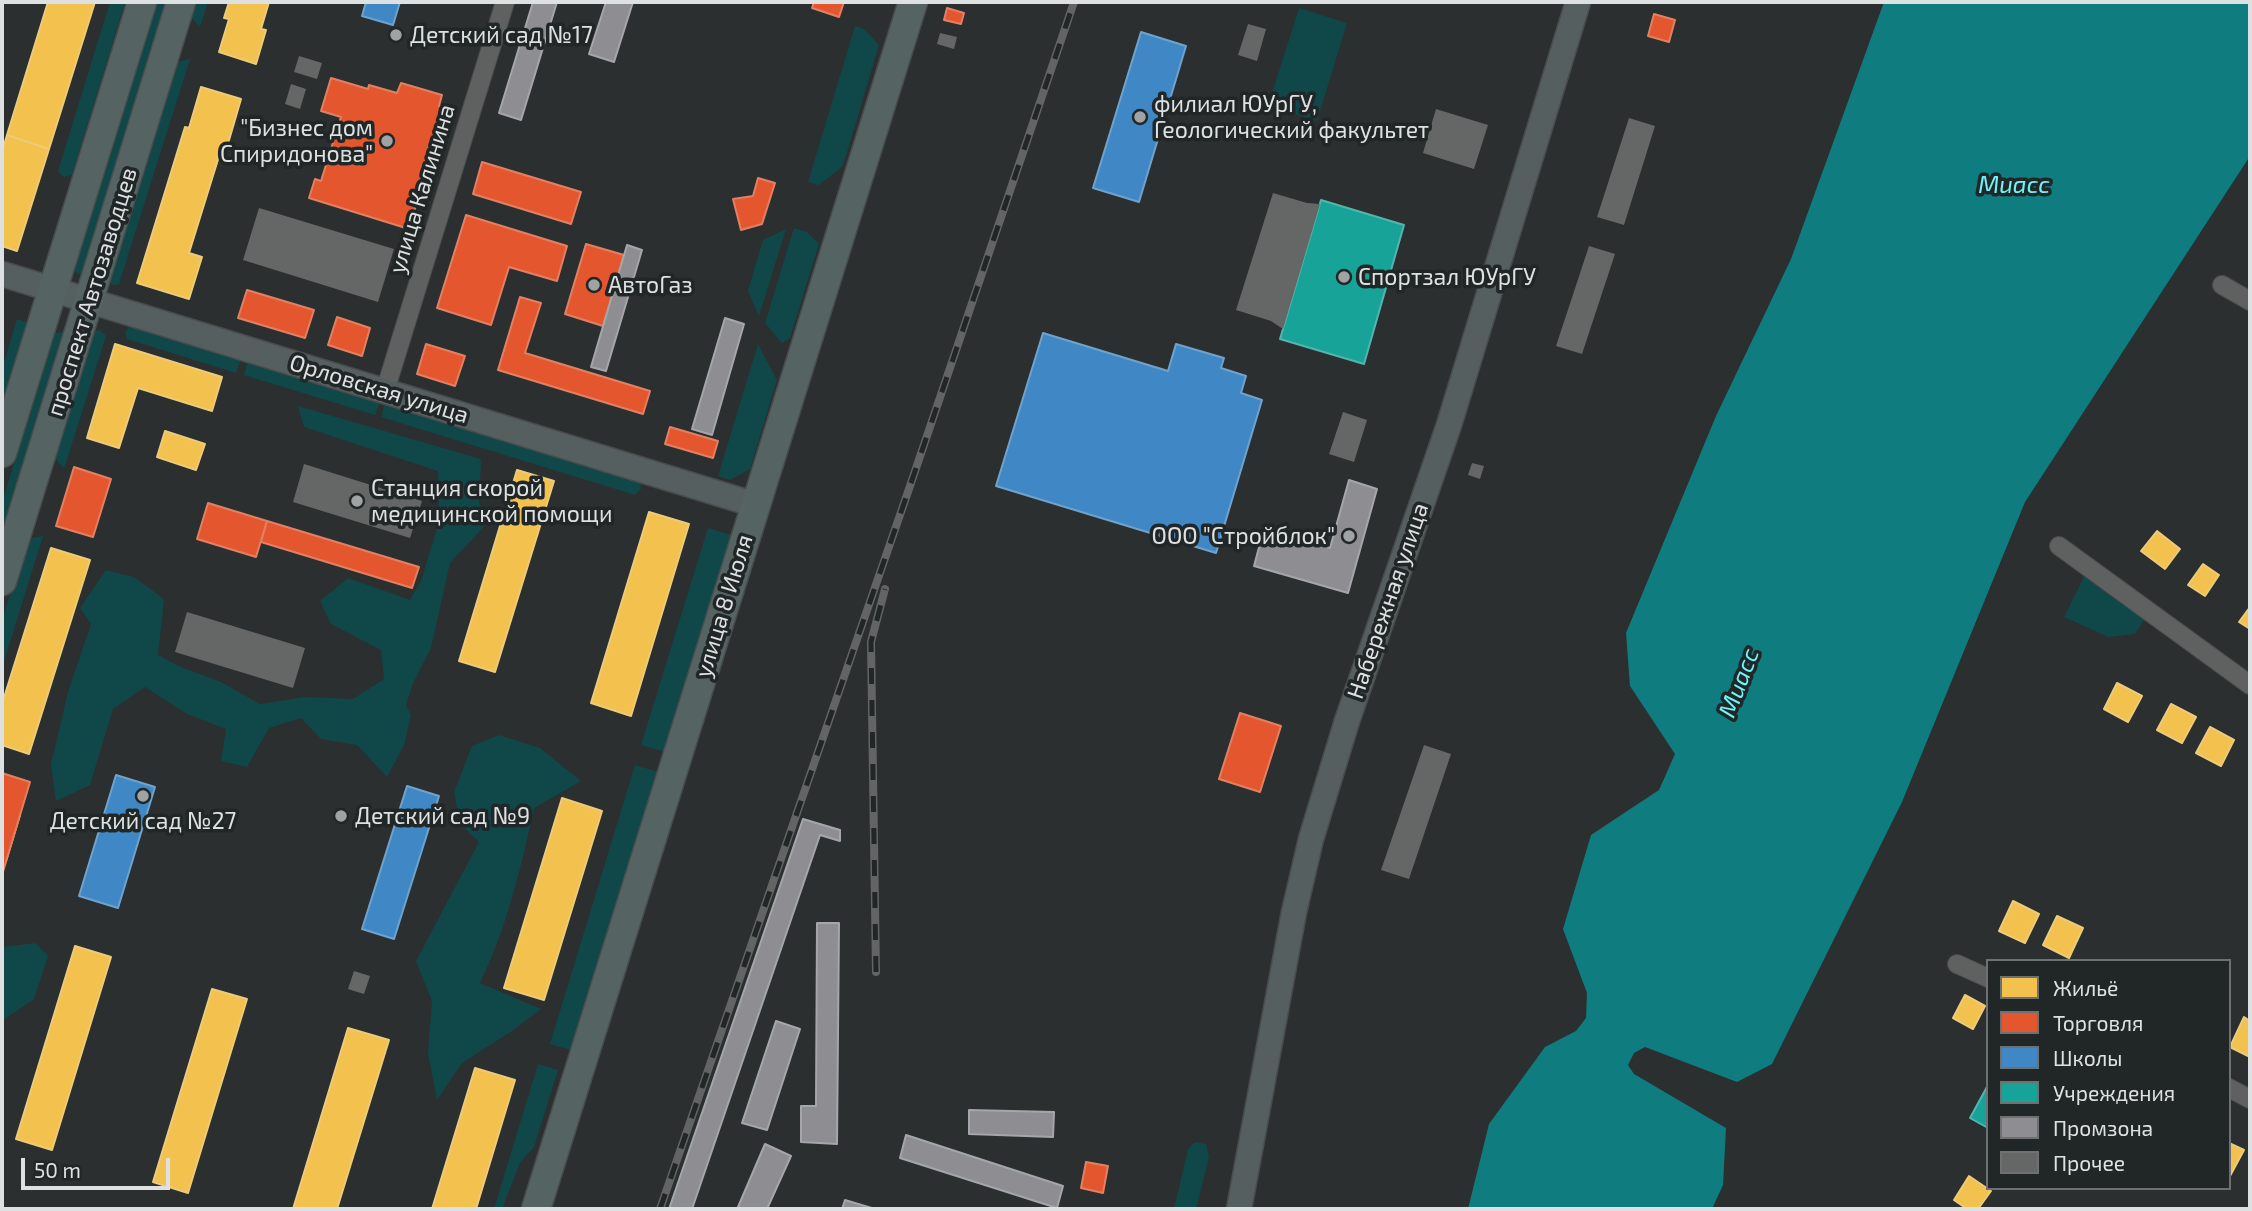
<!DOCTYPE html>
<html>
<head>
<meta charset="utf-8">
<style>
	body { margin:0 }
	#map { position:relative; width:2252px; height:1211px; overflow:hidden; background:#2c2f2f; font-family:"Exo 2",sans-serif }
	canvas { display:block }
	.frame { position:absolute; inset:0; border:4px solid #dee1e1; pointer-events:none }
	.legend { position:absolute; left:1986px; top:959px; width:245px; height:231px; box-sizing:border-box; background:#212627; border:2px solid #6d7171; margin:0; padding:9px 12px; list-style:none; font-size:21px; color:#dee1e1 }
	.legend li { display:flex; align-items:center; gap:14px; height:35px }
	.legend b { width:35px; border:2px solid #6d7171 }
	.scale { position:absolute; left:21px; top:1158px; width:149px; height:32px; box-sizing:border-box; border:4px solid #dee1e1; border-top:0; padding-left:9px; font-size:21px; line-height:24px; white-space:nowrap; color:#dee1e1; -webkit-text-stroke:5px #212627; paint-order:stroke }
</style>
</head>
<body>
<div id="map">
<canvas width="2252" height="1211"></canvas>
<div class="frame"></div>
<ul class="legend">
<li><b style="height:19px;background:#f2c14e"></b>Жильё</li>
<li><b style="height:19px;background:#e4572e"></b>Торговля</li>
<li><b style="height:19px;background:#3f88c5"></b>Школы</li>
<li><b style="height:19px;background:#17a398"></b>Учреждения</li>
<li><b style="height:19px;background:#8d8d92"></b>Промзона</li>
<li><b style="height:19px;background:#656767"></b>Прочее</li>
</ul>
<div class="scale">50 m</div>
</div>
<script>
const g = document.querySelector('canvas').getContext('2d');
g.lineJoin = 'round';
function fillPath(path, color) { g.fillStyle = color; g.fill(path, 'evenodd'); }
function trace(path, color, width, dash) { g.strokeStyle = color; g.lineWidth = width; g.lineCap = dash ? 'butt' : 'round'; g.setLineDash(dash || []); g.stroke(path); }
function write(font, color, halo, rows, align = 'center') {
  g.font = font + ' "Exo 2",sans-serif'; g.lineWidth = 7; g.setLineDash([]); g.textBaseline = 'middle'; g.strokeStyle = halo; g.fillStyle = color; for (const [text, x, y, turn = 0] of rows) {
    g.save(); g.translate(x, y); g.rotate((+turn || 0) * Math.PI / 180); g.textAlign = isNaN(turn) ? turn : align; if (halo) g.strokeText(text, 0, 0); g.fillText(text, 0, 0); g.restore();
  }
}
fillPath(new Path2D(`
	M110,2h15l-53,173 -8,2 -6,-6z
	M155,2h16l-84,270 -9,2 -5,-6z
	M195,2h13l-8,25 -9,-10z
	M1299,8l48,15 -30,98 -49,-15z
	M855,26l9,3 15,16 -36,121 -24,19 -11,-3z
	M190,59l-71,225 -6,1 -4,-4 68,-219z
	M794,228l13,4 12,12 -29,94 -8,5 -17,-20z
	M786,229l-27,87 -11,-25 15,-51z
	M17,319l12,4 -27,85v-39z
	M131,326l110,33 -5,14 -109,-34 -2,-7z
	M100,330l6,6 -42,133 -11,-13 39,-124z
	M63,332l6,6 -67,212v-48l53,-169z
	M758,344l19,36 -27,89 -20,11 -12,-4z
	M248,361l132,41 -5,13 -131,-40z
	M385,403l255,78 1,8 -6,6 -254,-78z
	M298,406l183,53 -2,44 12,16 -41,44 -19,85 -18,35 -7,22 5,10 -7,30 -17,32 -30,-32 -36,-6 -20,-21 -32,10 -22,39 -26,-6 5,-32 -39,-15 -42,-27 -32,22 -23,76 -34,16 -5,-37 17,-72 23,-68 -11,-16 26,-38 28,7 30,22 -6,56 23,12 40,15 39,22 45,-7 48,2 31,-20 -3,-29 -50,-26 -11,-23 28,-23 62,22 11,-19 18,-59 -1,-51 -134,-44z
	M708,528l24,7 -67,217 -24,-7z
	M43,536l-41,132v-48l25,-81z
	M2086,572l60,45 -11,17 -27,3 -44,-20z
	M499,735l41,13 41,33 -47,27c-13,60 -27,119 -54,175l61,26 -29,22 -50,32 -25,37 -9,-47 4,-52 -16,-40 63,-119 -19,-18 -6,-32 18,-46z
	M635,765l24,7 -85,279 -24,-7z
	M36,943l12,13 -14,43 -32,22v-74z
	M538,1064l20,6 -24,77 -14,16 -18,46h-8z
	M1195,1142l11,2 3,13 -13,52h-22l14,-60z`), '#104749');
fillPath(new Path2D(`
	M1884,2h366v154l-225,346 -123,300 -130,262 -35,18 -92,-35 -11,6 -6,12 6,9 92,54 -3,57 -11,24h-244l21,-85 56,-77 31,-16 10,-13 1,-25 -24,-64 28,-94 68,-45 16,-36 -45,-68 -4,-53 90,-217 75,-157z`), '#0f7c80');
const homes = new Path2D(`
	M48,2h47l-46,147 -42,-14z
	M229,2h40l-8,27 5,1 -10,34 -37,-12 10,-33 -5,-1z
	M201,87l40,12 -16,55 -5,-1 -31,100 13,4 -13,42 -52,-16 48,-156 4,1z
	M7,135l42,14 -32,102 -15,-5v-94z
	M115,344l107,33 -10,34 -74,-23 -19,60 -32,-10z
	M165,431l40,13 -9,26 -39,-13z
	M517,470l37,11 -59,191 -36,-11z
	M649,512l40,12 -58,192 -40,-13z
	M2157,531l23,18 -15,20 -24,-18z
	M51,548l39,12 -61,194 -27,-9v-41z
	M2203,564l16,11 -14,21 -17,-11z
	M2250,607v22l-11,-7z
	M2117,683l25,13 -14,26 -24,-13z
	M2171,704l25,13 -14,26 -25,-13z
	M2210,727l24,13 -13,26 -25,-13z
	M562,798l40,13 -58,189 -40,-12z
	M2,810l18,5 -14,46 -4,-2z
	M2013,901l26,13 -14,29 -26,-12z
	M2057,916l26,12 -14,30 -26,-13z
	M75,946l36,11 -59,193 -36,-11z
	M212,989l35,10 -59,194 -35,-11z
	M1965,995l20,11 -12,23 -20,-11z
	M2244,1017l6,4v36l-20,-10z
	M348,1028l41,12 -52,169h-44z
	M475,1068l40,12 -39,129h-44z
	M2229,1143l15,7 -14,26 -1,-1z
	M1969,1176l22,15 -13,18h-11l-13,-9z`);
fillPath(homes, '#f2c14e');
trace(homes, '#eccb7a', 2);
const shops = new Path2D(`
	M814,2h30l-5,15 -27,-9z
	M947,8l17,5 -3,11 -17,-4z
	M1654,14l21,6 -6,22 -21,-6z
	M331,78l37,11 1,-4 28,8 4,-10 41,12 -3,11 11,3 -25,80 -4,-1 -12,41 -100,-31 6,-19 6,2 20,-64 -20,-6z
	M482,162l99,30 -10,32 -98,-30z
	M758,178l17,5 -13,41 -21,6 -8,-31 20,-3z
	M466,215l101,31 -10,35 -48,-14 -18,58 -54,-17z
	M586,244l38,11 -21,71 -38,-12z
	M247,290l67,20 -9,28 -67,-20z
	M520,297l21,6 -16,50 125,38 -7,23 -145,-44z
	M337,317l33,11 -8,28 -34,-11z
	M426,344l39,12 -10,30 -38,-12z
	M670,427l48,14 -5,17 -48,-14z
	M74,467l37,12 -18,58 -37,-11z
	M208,503l59,18 -11,36 -59,-18z
	M267,521l152,46 -7,21 -151,-46z
	M1240,713l41,13 -21,66 -41,-13z
	M2,773l28,9 -28,93z
	M1086,1162l22,4 -5,27 -22,-5z`);
fillPath(shops, '#e4572e');
trace(shops, '#e28064', 2);
const schools = new Path2D(`
	M366,2h34l-7,23 -31,-9z
	M1141,32l45,14 -47,156 -46,-14z
	M1043,333l125,38 8,-27 48,14 -3,10 25,8 -5,17 21,7 -46,153 -220,-67z
	M116,775l39,12 -37,121 -39,-12z
	M407,786l32,10 -45,143 -32,-10z`);
fillPath(schools, '#3f88c5');
trace(schools, '#6fa3cd', 2);
const public = new Path2D(`
	M1321,200l83,25 -40,139 -84,-25z
	M1988,1085v43l-18,-10z`);
fillPath(public, '#17a398');
trace(public, '#53b6ae', 2);
const industry = new Path2D(`
	M533,2h24l-36,118 -22,-7z
	M606,2h27l-19,60 -25,-8z
	M627,245l15,5 -36,121 -15,-4z
	M725,318l19,6 -32,111 -20,-6z
	M1349,480l28,9 -29,104 -94,-27 10,-37 66,19z
	M803,819l37,11v11l-20,-6 -128,374h-23z
	M817,923h22l-2,221 -36,-2v-36h15z
	M776,1021l24,8 -33,101 -25,-7z
	M969,1110l85,2 -1,25 -84,-3z
	M906,1135l157,51 -6,22 -157,-50z
	M765,1144l26,12 -24,53h-24l-5,-2z
	M845,1200l30,9h-33z`);
fillPath(industry, '#8d8d92');
trace(industry, '#a5a6aa', 2);
fillPath(new Path2D(`
	M1248,24l18,5 -9,32 -19,-6z
	M940,33l17,4 -3,12 -17,-5z
	M299,56l23,7 -5,16 -23,-7z
	M291,84l15,5 -6,20 -15,-5z
	M1436,109l52,16 -14,44 -51,-16z
	M1629,118l26,8 -31,99 -27,-8z
	M1273,193l34,10 13,1 -37,125 -12,-8 -35,-11z
	M259,208l135,41 -16,53 -135,-42z
	M1589,246l26,8 -33,100 -26,-8z
	M1343,412l24,8 -13,42 -25,-8z
	M1472,463l12,3 -4,13 -12,-4z
	M304,464l118,37 -12,37 -117,-36z
	M187,612l118,36 -12,40 -118,-36z
	M1424,745l27,9 -42,125 -28,-9z
	M354,971l16,5 -6,18 -16,-5z`), '#656767');
const street = new Path2D(`
	M2222,285l28,16
	M385,391l120,-389
	M2059,546l191,139
	M1957,964l31,14
	M2229,1088l21,11`);
const secondary = new Path2D(`
	M2,274l754,231
	M1239,1209l55,-297 17,-73 36,-118 102,-296 129,-423`);
const primary = new Path2D(`
	M2,453l140,-451
	M2,581l179,-579
	M536,1209l377,-1207`);
trace(street, '#494c4c', 20);
trace(secondary, '#494c4c', 27);
trace(primary, '#494c4c', 31);
trace(street, '#5f6161', 18);
trace(secondary, '#565f5f', 24);
trace(primary, '#556363', 28);
const rail = new Path2D(`
	M876,972l-5,-330 14,-53
	M660,1209l250,-723 164,-484`);
trace(rail, '#636565', 8);
trace(rail, '#212627', 5, [16]);
for (const [x, y, r, color] of [
	[396,35,7,"#a0a3a3"],
	[1140,117,7,"#a0a3a3"],
	[387,141,7,"#a0a3a3"],
	[1344,277,7,"#a0a3a3"],
	[594,285,7,"#a0a3a3"],
	[357,501,7,"#a0a3a3"],
	[1349,536,7,"#a0a3a3"],
	[143,796,7,"#a0a3a3"],
	[341,816,7,"#a0a3a3"]
]) { const dot = new Path2D(); dot.arc(x, y, r, 0, 2 * Math.PI); g.fillStyle = color; g.fill(dot); trace(dot, '#212627', 2.5); }
write('23px', '#dee1e1', '#212627', [
	["Детский сад №17",410,35],
	["филиал ЮУрГУ,",1154,104],
	["Геологический факультет",1154,130],
	["\"Бизнес дом",373,128,"right"],
	["Спиридонова\"",373,154,"right"],
	["Спортзал ЮУрГУ",1358,277],
	["АвтоГаз",608,285],
	["Станция скорой",371,488],
	["медицинской помощи",371,514],
	["ООО \"Стройблок\"",1335,536,"right"],
	["Детский сад №9",355,816],
	["Детский сад №27",143,821,"center"]
], 'left');
write('23px', '#dee1e1', '#212627', [
	["улица Калинина",422,189,-73],
	["проспект Автозаводцев",92,292,-73],
	["Орловская улица",379,389,17],
	["Набережная улица",1388,601,-71],
	["улица 8 Июля",724,606,-73]
]);
write('italic 24px', '#6ff4f9', '#212627', [
	["Миасс",2014,185],
	["Миасс",1739,683,-69]
]);
</script>
</body>
</html>
